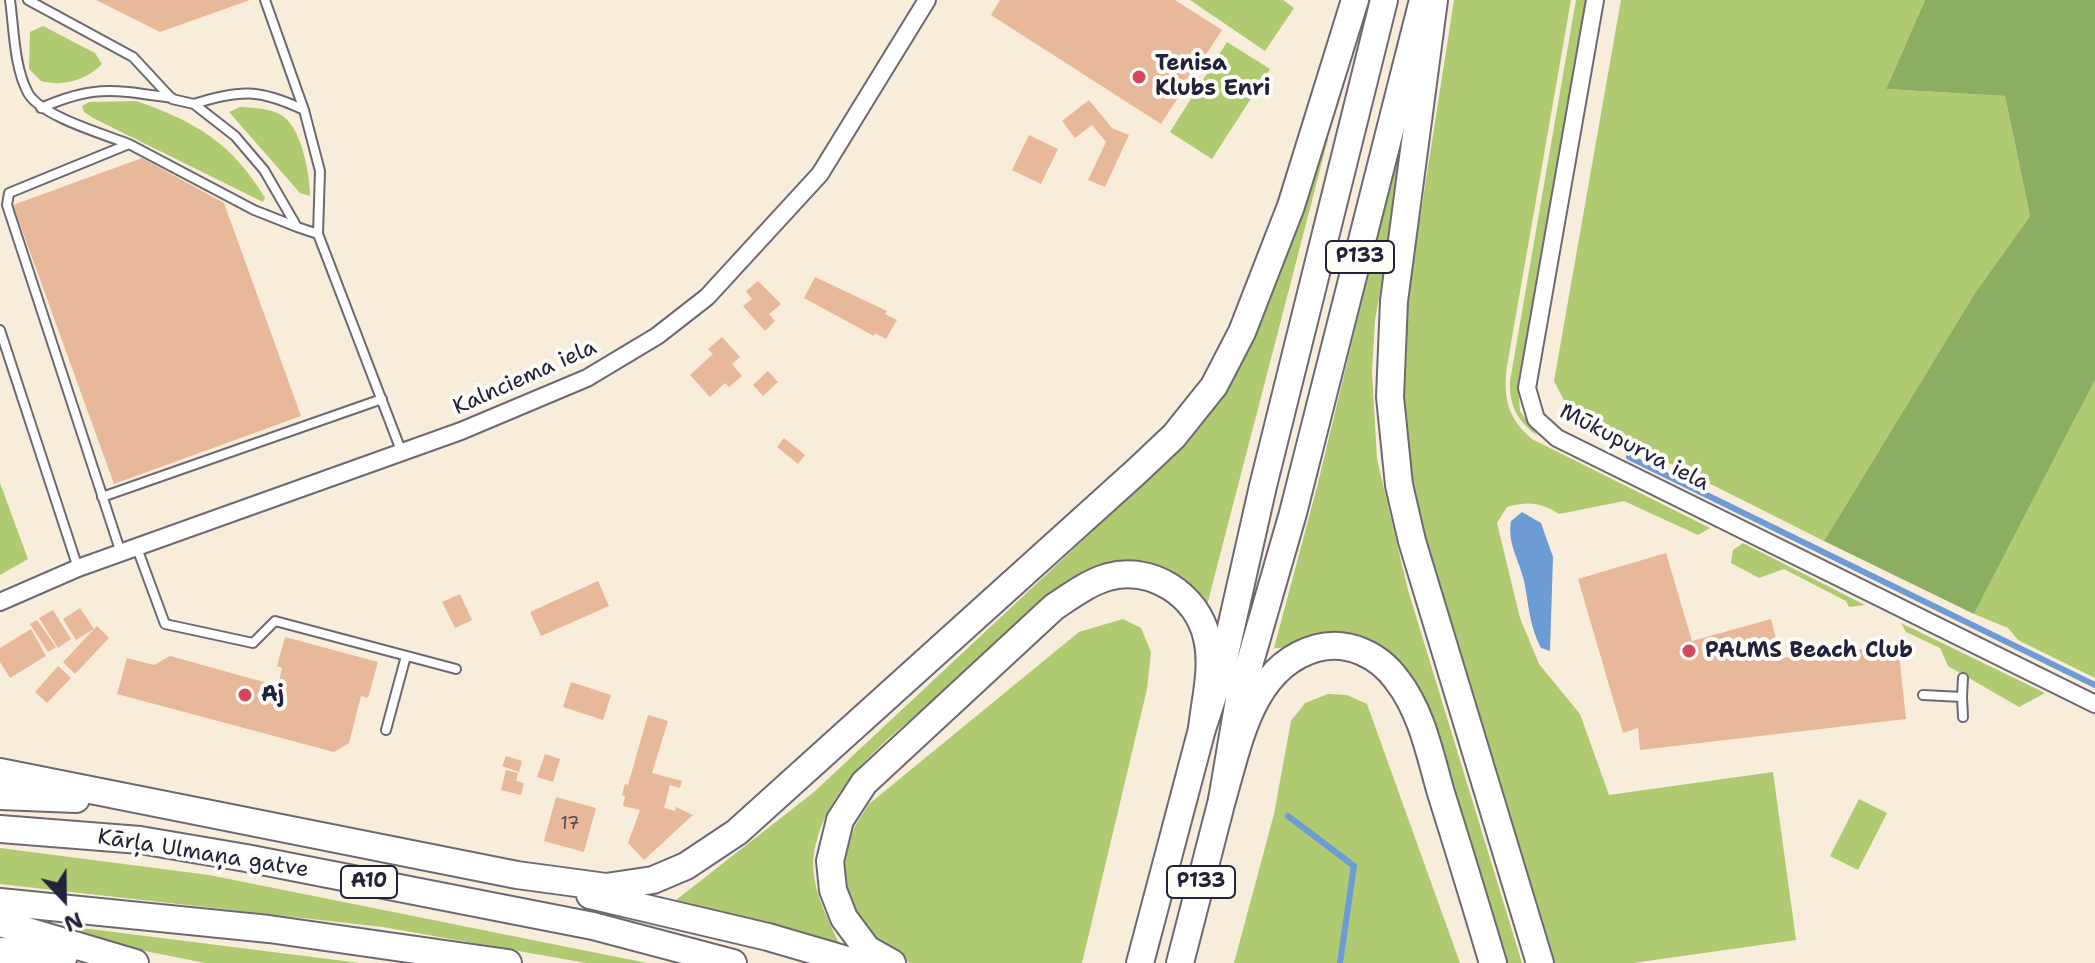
<!DOCTYPE html>
<html>
<head>
<meta charset="utf-8">
<style>
	body { margin:0 }
	#map { position:relative; width:2095px; height:963px; overflow:hidden; background:#f8ecda; font-family:"Shantell Sans",sans-serif }
	canvas { display:block }
	.north { position:absolute; left:24px; top:859px; width:80px; height:80px; -webkit-text-stroke:6px #fdfcf7; paint-order:stroke; rotate:158deg; font-size:22px; font-weight:700; line-height:32px; text-align:center; color:#22223b }
	.north::after { content:''; display:block; margin:auto; width:28px; height:36px; background:#22223b; clip-path:polygon(50% 0,100% 100%,50% 72%,0 100%) }
</style>
</head>
<body>
<div id="map">
<canvas width="2095" height="963"></canvas>
<div class="north">N</div>
</div>
<script>
const g = document.querySelector('canvas').getContext('2d');
g.lineJoin = 'round';
function fillPath(path, color) { g.fillStyle = color; g.fill(path, 'evenodd'); }
function trace(path, color, width, dash) { g.strokeStyle = color; g.lineWidth = width; g.lineCap = dash ? 'butt' : 'round'; g.setLineDash(dash || []); g.stroke(path); }
function write(font, color, halo, rows, align = 'center') {
  g.font = font + ' "Shantell Sans",sans-serif'; g.lineWidth = 8; g.setLineDash([]); g.textBaseline = 'middle'; g.strokeStyle = halo; g.fillStyle = color; for (const [text, x, y, turn = 0] of rows) {
    g.save(); g.translate(x, y); g.rotate((+turn || 0) * Math.PI / 180); g.textAlign = isNaN(turn) ? turn : align; if (halo) g.strokeText(text, 0, 0); g.fillText(text, 0, 0); g.restore();
  }
}
fillPath(new Path2D(`
	M1190,0h93l11,8 -29,43z
	M1454,0h117l-64,366c-4,31 0,52 25,73l178,89 -12,7 -74,-34 -65,13c-18,-12 -32,-13 -52,-7l-10,16 23,95 19,46 41,50 29,81 164,-23 23,168 -163,23h-79l-125,-403 -21,-104 -5,-57 2,-84z
	M1576,0h10l-68,384 2,27 18,25c-20,-14 -29,-30 -28,-55z
	M1621,0h304l-39,89 119,7 25,120 -55,77 -151,248 -253,-127 -17,-33z
	M43,26l52,27 7,11c-15,16 -39,23 -61,17l-12,-12 1,-37z
	M1227,42l43,27 -58,90 -42,-27z
	M136,101c59,20 97,43 129,97l-2,4 -170,-84 -9,-6 -2,-6 7,-4z
	M240,107c15,1 32,1 44,10 18,14 26,58 26,79l-10,-3 -71,-81z
	M1323,136l5,3 -121,466c-25,-16 -28,-40 -65,-41 -24,-1 -48,3 -70,15 -37,23 -68,59 -100,89 -54,49 -131,96 -154,168 -14,42 6,73 22,110l-164,-46 138,-108 360,-337 39,-51z
	M1399,147l6,1 -30,172 -3,52 5,87 31,131 114,373h-20l-77,-261c-6,-11 -11,-24 -19,-34 -20,-27 -65,-43 -97,-33 -12,4 -23,15 -35,13l43,-161z
	M2095,380v298l-77,-38 -10,-12 -34,-14z
	M0,483l28,76 -28,16z
	M1743,543l122,62 -16,2 -3,-6 -62,-32 -25,9 -28,-15 2,-13z
	M1123,619l18,9 10,24 -4,37 -65,274h-172l-36,-21 -12,-15 -20,-44 2,-27 11,-30 14,-22 210,-172z
	M1901,623l144,70 -26,14 -71,-41 -8,-18 -34,-16z
	M1328,694l19,1 20,9 93,259h-226l40,-149 17,-93 14,-18z
	M1859,799l28,14 -29,57 -28,-14z
	M0,848l209,27 438,88h-61l-203,-36 -383,-43z
	M58,925l302,38h-155l-150,-30 -1,-5z`), '#afca70');
fillPath(new Path2D(`
	M1925,0h170v380l-121,234 -150,-73 151,-248 55,-77 -25,-120 -119,-7z`), '#8bae62');
fillPath(new Path2D(`
	M1522,512l19,11 12,34 -3,94 -9,-3c-12,-23 -12,-43 -17,-67 -5,-21 -17,-38 -13,-60z`), '#6d9bd5');
trace(new Path2D(`
	M1629,457l466,228
	M1288,816l66,50 -14,97`), '#6d9bd5', 6);
fillPath(new Path2D(`
	M96,0h154l-90,32z
	M1000,0h175l47,30 -61,94 -170,-109z
	M1089,100l23,28 17,7 -24,52 -17,-7 18,-38 -14,-17 -17,13 -13,-17z
	M1029,135l29,14 -17,35 -29,-14z
	M142,158l82,45 77,213 -187,68 -101,-279z
	M815,277l72,34 -2,3 12,6 -11,19 -11,-6 -1,3 -70,-38z
	M758,281l23,23 -12,10 6,7 -10,10 -22,-25 9,-7 -6,-8z
	M722,337l18,20 -8,7 10,12 -13,11 -4,-4 -15,14 -20,-22 23,-21 -5,-5z
	M768,371l10,11 -15,14 -10,-11z
	M784,438l21,17 -7,9 -21,-17z
	M1666,553l26,88 79,-22 10,39 117,-13 8,74 -266,31 -2,-22 -15,5 -45,-154z
	M598,581l11,25 -68,30 -11,-24z
	M460,594l12,26 -17,8 -13,-26z
	M80,608l14,21 -18,11 -13,-21z
	M53,610l18,29 -13,9 -19,-30z
	M37,620l19,27 -8,5 -18,-28z
	M97,626l12,12 -34,36 -12,-12z
	M31,629l15,27 -36,22 -10,-16v-14z
	M285,637l93,25 -10,36 -7,-2 -12,47 -15,9 -217,-58 10,-36 27,7 16,-9 108,30 4,-18 -5,-2z
	M58,666l13,12 -24,25 -12,-11z
	M571,682l40,13 -8,25 -40,-13z
	M648,715l20,6 -16,52 30,8 -2,7 -10,-3 -6,23 11,3 1,-4 17,8 -49,45 -16,-17 12,-33 -17,-4 2,-10 -3,-1 3,-11 3,1z
	M545,754l15,5 -7,23 -16,-5z
	M506,756l16,5 -3,11 -17,-6z
	M506,770l12,3 -2,8 8,2 -3,12 -20,-5z
	M556,797l40,11 -12,44 -40,-11z`), '#e8b89b');
const service = new Path2D(`
	M10,0c4,29 4,67 18,93 13,23 75,41 101,51
	M28,0l105,57 39,42 22,5 41,32 29,34 33,57 21,7
	M265,0l39,110 16,61 -2,63 84,219
	M194,104c46,-15 66,-15 110,6
	M41,108c54,-24 75,-18 131,-10
	M0,330l78,238
	M102,497l280,-98
	M137,548l28,76 88,19 22,-22 181,48
	M121,553l-114,-348 2,-12 120,-49 125,66 43,17
	M1923,695l39,2 1,20
	M1962,697l1,-19
	M386,730l20,-74`);
const minor = new Path2D(`
	M1595,0l-68,388 9,31 21,19 538,266
	M0,602l78,-34 383,-137 126,-53 70,-42 50,-39 113,-123 107,-174`);
const primary = new Path2D(`
	M1140,963l62,-234 19,-57 42,-186 121,-486
	M1180,963l42,-163 17,-100 54,-187 130,-513`);
const trunk = new Path2D(`
	M1434,0l-40,301 -4,96 9,88 13,56 128,422
	M0,772l517,103 89,12 47,-7 33,-14 51,-34 400,-361 37,-35 40,-50 28,-54 49,-126 64,-206
	M0,796l76,3
	M1222,800c17,-57 29,-134 95,-152 31,-8 62,7 80,32 25,32 33,75 44,113 18,57 35,113 52,170
	M0,829l140,11 106,18 347,68 140,37
	M590,895l178,42 89,26
	M0,902l269,27 239,34
	M0,923l135,40
	M0,951l64,5
	M892,963l-25,-14 -23,-31 -11,-28 -3,-29 10,-41 24,-37 190,-176c18,-12 34,-24 54,-30 44,-12 89,18 99,61 7,29 -2,62 -5,91`);
trace(service, '#6d6973', 12);
trace(minor, '#6d6973', 20);
trace(primary, '#6d6973', 30);
trace(trunk, '#6d6973', 30);
trace(service, '#fff', 8);
trace(minor, '#fff', 16);
trace(primary, '#fff', 26);
trace(trunk, '#fff', 26);
for (const [x, y, r, color] of [
	[1139,77,8,"#d1495b"],
	[1689,651,8,"#d1495b"],
	[245,695,8,"#d1495b"]
]) { const dot = new Path2D(); dot.arc(x, y, r, 0, 2 * Math.PI); g.fillStyle = color; g.fill(dot); trace(dot, '#fdfcf7', 3); }
write('18px', '#544853', null, [
	["17",570,824]
]);
for (const [x, y, w] of [
	[1360,257,68],
	[369,882,56],
	[1201,882,68]
]) { const box = new Path2D(); box.roundRect(x - w / 2, y - 16, w, 32, 6); g.fillStyle = '#fdfcf7'; g.fill(box); trace(box, '#22223b', 2); }
write('bold 20px', '#22223b', null, [
	["P133",1360,257],
	["A10",369,882],
	["P133",1201,882]
]);
write('bold 22px', '#22223b', '#fdfcf7', [
	["Tenisa",1155,64],
	["Klubs Enri",1155,89],
	["PALMS Beach Club",1705,651],
	["Aj",261,695]
], 'left');
write('22px', '#22223b', '#fdfcf7', [
	["Kalnciema iela",525,378,-24],
	["Mūkupurva iela",1634,448,27],
	["Kārļa Ulmaņa gatve",203,854,9]
]);
</script>
</body>
</html>
